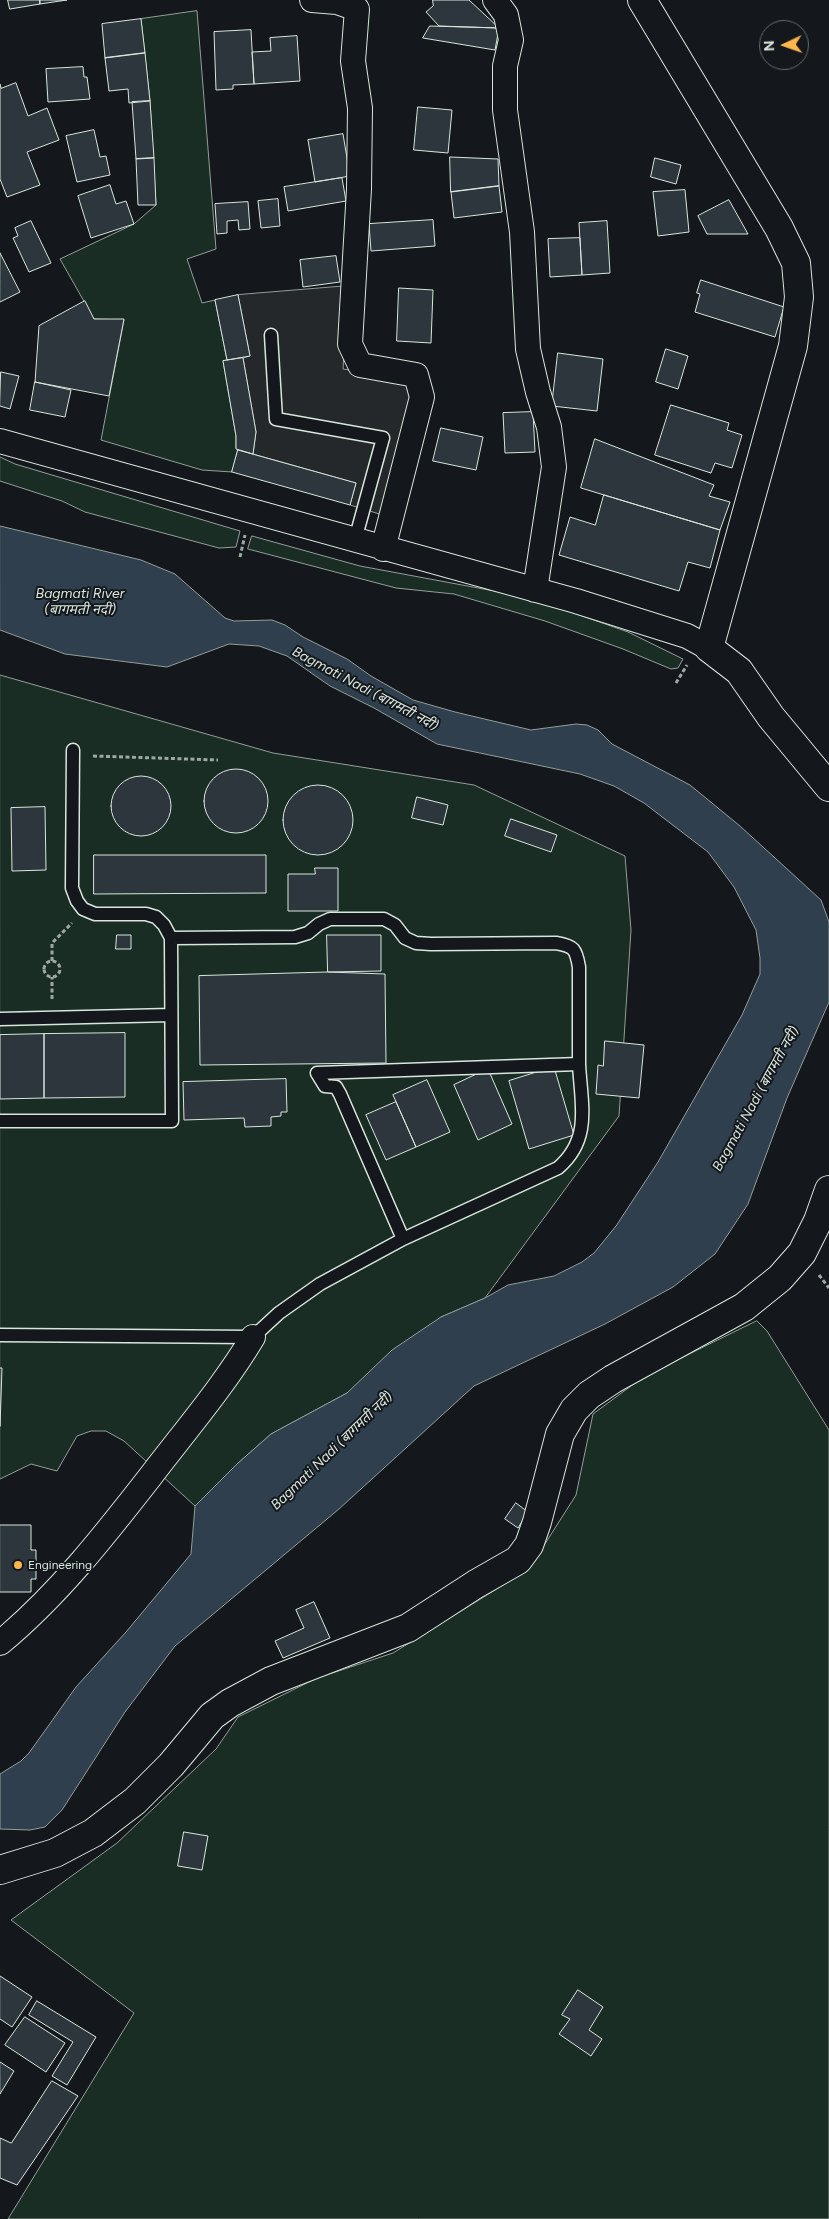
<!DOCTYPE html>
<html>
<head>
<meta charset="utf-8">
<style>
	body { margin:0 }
	#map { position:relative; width:829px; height:2219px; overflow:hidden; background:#14181c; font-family:Figtree,sans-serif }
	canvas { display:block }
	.north { position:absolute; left:759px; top:20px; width:50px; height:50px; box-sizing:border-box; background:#14181c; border:1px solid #626a69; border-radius:50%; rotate:267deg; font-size:14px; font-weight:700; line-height:20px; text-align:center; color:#d8e6dc }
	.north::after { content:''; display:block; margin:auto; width:18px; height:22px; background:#ffb74d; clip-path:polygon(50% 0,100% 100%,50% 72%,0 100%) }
</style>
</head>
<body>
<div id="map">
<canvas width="829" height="2219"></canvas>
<div class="north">N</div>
</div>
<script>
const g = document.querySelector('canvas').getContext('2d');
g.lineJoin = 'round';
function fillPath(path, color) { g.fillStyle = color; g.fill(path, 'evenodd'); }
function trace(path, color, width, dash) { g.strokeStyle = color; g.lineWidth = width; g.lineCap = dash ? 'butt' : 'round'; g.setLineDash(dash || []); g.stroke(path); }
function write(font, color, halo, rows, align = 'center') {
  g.font = font + ' Figtree,"Noto Sans Devanagari",sans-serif'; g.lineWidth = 4; g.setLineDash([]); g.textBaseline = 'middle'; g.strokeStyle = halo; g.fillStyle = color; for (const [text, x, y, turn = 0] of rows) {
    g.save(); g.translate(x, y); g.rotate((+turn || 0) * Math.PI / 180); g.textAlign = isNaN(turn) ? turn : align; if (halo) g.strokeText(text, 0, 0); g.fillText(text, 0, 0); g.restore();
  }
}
const green = new Path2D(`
	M197,11l19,238 -29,10 15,44 13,-3 12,60 -4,1 13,75v12l2,2 -6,22 -30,-2 -101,-30 23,-120 -30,-1 -34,-60 74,-35 22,-19 -6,-104 -9,-82z
	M0,457l15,7 225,67 -4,16 -17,1 -134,-36 -23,-11 -62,-20z
	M252,536l108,30 145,27 49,13 74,26 55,27 -5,9 -7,1 -48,-20 -78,-28 -91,-27 -58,-6 -148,-39z
	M0,675l273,78 201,32 151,71 6,74 -12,186 -134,182 -44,19 -94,76 -76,41 -34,30 -42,42 -71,-65 -18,-10h-15l-14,5 -20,35 -26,-7 -31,15z
	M757,1321l10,10 62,99v789h-821l126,-206 -123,-93 106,-77 99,-94 22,-32 79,-39 76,-25 136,-84 47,-74 17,-81 42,-31 44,-24z`);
fillPath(green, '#1a2d24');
trace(green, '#939e99', 1);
const parking = new Path2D(`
	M348,286l-5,83 66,10 6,5 -29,132 -36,-11 6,-22 -103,-29 3,-22 -13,-74 7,-2 -12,-61z`);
fillPath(parking, '#24282b');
trace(parking, '#939e99', 1);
const water = new Path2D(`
	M0,526l141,34 34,14 50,44 9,3 38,-1 13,5 18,12 44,22 24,17 42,24 42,12 76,18 45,-6 11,1 11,5 14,14 78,41 50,41 81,74 8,22v80l-42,96 -39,106 -33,50 -42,33 -68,37 -131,62 -135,123 -164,137 -50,66 -63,98 -17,17 -15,3 -30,-1v-55l21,-13 8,-8 47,-66 50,-55 65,-78 4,-48 42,-42 34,-30 76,-41 45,-43 49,-33 44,-19 23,-13 46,-9 28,-14 12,-9 22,-27 42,-64 84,-147 18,-41v-16l-4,-28 -22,-43 -26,-35 -64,-49 -30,-17 -34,-12 -143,-30 -63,-36 -44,-22 -43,-30 -28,-10 -30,-2 -62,23 -102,-13 -65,-24z`);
fillPath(water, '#2f3f4d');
trace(water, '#939e99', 1);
const building = new Path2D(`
	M8,0h32v4l-30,5z
	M40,0h27l-27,4z
	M433,0h36l30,28 -60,-2 -13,-14 7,-6z
	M141,19l4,34 -40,5 -3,-34z
	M430,26l69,2 -4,22 -72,-12z
	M251,30l3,54 -21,1v4l-17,1 -2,-58z
	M297,36l3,45 -46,3 -2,-32 19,-1 -1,-13z
	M145,53l5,48 -21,2 -1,-14 -19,2 -4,-33z
	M83,67l1,10h3l3,22 -42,3 -2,-33z
	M16,83l12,33 19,-8 12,32 -32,12 13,33 -33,12 -7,-18v-95l1,4z
	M150,101l4,57 -18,1 -4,-57z
	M418,107l34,3 -4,43 -34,-3z
	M94,130l6,27 6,-1 4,19 -33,7 -11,-46z
	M343,134l7,42 -35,6 -7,-42z
	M450,157l48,2 1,27 -48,6z
	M154,158l2,47h-18l-2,-46z
	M655,158l26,7 -5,19 -25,-7z
	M342,178l4,23 -58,10 -4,-24z
	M110,185l6,19 10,-3 8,23 -43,14 -13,-42z
	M499,186l3,26 -48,6 -3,-26z
	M685,190l4,42 -31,4 -5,-44z
	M278,199l2,27 -19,2 -3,-27z
	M729,200l19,34h-41l-9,-18z
	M248,202l2,27 -11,1 -1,-10 -11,1v12l-10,1 -2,-30z
	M433,220l2,26 -64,5 -2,-27z
	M31,221l20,42 -22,9 -16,-34 5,-2 -3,-8z
	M607,221l3,52 -28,2 -3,-52z
	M580,238l2,37 -32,2 -2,-38z
	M0,253l20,39 -20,10z
	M336,256l4,26 -37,5 -3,-27z
	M701,280l83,27 -9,30 -80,-25 5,-18 -3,-1z
	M399,288l34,2 -2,53 -34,-2z
	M238,295l12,61 -23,4 -12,-60z
	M85,301l9,18h30l-15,77 -74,-14 4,-56z
	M666,349l22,7 -10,33 -22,-7z
	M558,353l45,6 -6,52 -45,-5z
	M243,358l13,74 -3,22 -17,-5v-13l-13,-75z
	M1,372l18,4 -9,33 -10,-3z
	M35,382l36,8 -6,27 -35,-7z
	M671,405l58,18 -2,7 15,5 -10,33 -17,-5 -4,10 -56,-18z
	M533,412l2,40 -30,1 -2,-40z
	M441,428l42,9 -7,33 -43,-9z
	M595,439l119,46 -5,11 21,6 -10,28 -139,-42z
	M238,450l118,33 -6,22 -118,-33z
	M604,495l116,35 -10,38 -22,-6 -9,29 -120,-36 11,-38 25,8z
	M204 801a32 32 0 1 1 64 0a32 32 0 1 1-64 0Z
	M111 806a30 30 0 1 1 60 0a30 30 0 1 1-60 0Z
	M283 820a35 35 0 1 1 70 0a35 35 0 1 1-70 0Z
	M417,797l31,8 -5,20 -31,-7z
	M45,807l1,63 -34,1 -1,-63z
	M511,819l46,16 -6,17 -46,-16z
	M94,855h172v38l-172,1z
	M315,868h23v43h-50v-37h27z
	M117,935h14v14h-15z
	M327,935h54v36l-53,1z
	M328,972l57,2 1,89 -186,2 -1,-89z
	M125,1033v64l-81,1v-64z
	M44,1034v64l-44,1v-64z
	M605,1041l39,4 -5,53 -43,-4 2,-29 5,1z
	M554,1067l20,68 -45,14 -20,-68z
	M488,1069l24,55 -34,16 -24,-55z
	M286,1079l1,33h-6v4l-10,1v9l-26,1 -1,-9 -60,2 -1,-38z
	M427,1080l23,52 -34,15 -23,-52z
	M396,1102l20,45 -30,13 -20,-45z
	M0,1368h2l-2,58z
	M516,1503l12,9 -10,16 -13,-9z
	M0,1525h31v25h5v29h-5v13h-31z
	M314,1602l16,36 -47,20 -8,-17 29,-13 -8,-18z
	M184,1832l24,4 -6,34 -24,-4z
	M0,1976l32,21 -20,30 -12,-8z
	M578,1990l25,17 -14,23 13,9 -11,17 -32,-22 11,-15 -8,-4z
	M37,2001l59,36 -29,48 -15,-9 21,-34 -44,-27z
	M25,2017l40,26 -19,29 -41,-27z
	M0,2062l14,9 -14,23z
	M52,2081l26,15 -61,89 -17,-7v-40l11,5z`);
fillPath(building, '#2c363c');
trace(building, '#d8e6dc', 1);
const lane = new Path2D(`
	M271,335l5,84 107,19 -28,102
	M0,1019l171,-4
	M0,1121h172l-1,-183
	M403,1239l155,-71c34,-29 23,-64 21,-104
	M0,1335l253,2 26,-24 41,-29 83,-45 -63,-145 -4,-7 -11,-1 -8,-13 262,-9v-97c-3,-18 -5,-21 -23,-24l-125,1 -15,-1 -11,-5 -10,-13 -11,-6h-54l-11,5 -11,9 -13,4 -124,1 -7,-13 -8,-8 -10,-3h-51l-12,-5 -6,-8 -5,-13 1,-138`);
const street = new Path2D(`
	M312,0l25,2 20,7 -4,52 7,47 -1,81 -9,155 10,21 56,10 6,22 -39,152
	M495,0l11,15 5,25 -6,26v44l17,122 6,117 10,43 11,35 5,40 -19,123
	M0,441l576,160 111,35 22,12
	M0,1643c58,-48 104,-107 150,-166 35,-46 73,-90 103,-140`);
const secondary = new Path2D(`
	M642,0l137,228 17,35 3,34 -6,49 -84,302 30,23 32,46 58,70
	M0,1870l55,-17 38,-20 42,-32 36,-36 41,-49 18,-13 41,-22 137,-53 68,-44 42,-24 11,-15 8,-23 23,-88 14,-24 15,-15 24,-16 131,-72 36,-29 22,-25 16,-32 11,-31`);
trace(lane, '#d8e6dc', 15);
trace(street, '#d8e6dc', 26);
trace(secondary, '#d8e6dc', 30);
trace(new Path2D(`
	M240,557l5,-22
	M676,683l11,-18
	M93,756l125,4
	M52,961v-18l20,-20
	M44 969a8 8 0 1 1 16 0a8 8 0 1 1-16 0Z
	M52,999v-22
	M819,1275l10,13`), '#9da8a2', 3, [4, 2.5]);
trace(lane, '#14181c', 12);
trace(street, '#14181c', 24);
trace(secondary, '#14181c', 28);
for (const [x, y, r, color] of [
	[18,1565,5,"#ffb74d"]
]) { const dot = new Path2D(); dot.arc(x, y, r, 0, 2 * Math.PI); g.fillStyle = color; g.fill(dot); trace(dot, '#14181c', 2); }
write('12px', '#d8e6dc', '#14181c', [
	["Engineering",28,1565]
], 'left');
write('italic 14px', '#d8e6dc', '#14181c', [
	["Bagmati River",80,594],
	["(बागमती नदी)",80,610],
	["Bagmati Nadi (बागमती नदी)",365,689,28],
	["Bagmati Nadi (बागमती नदी)",756,1099,-61],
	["Bagmati Nadi (बागमती नदी)",332,1451,-44]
]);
</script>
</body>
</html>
